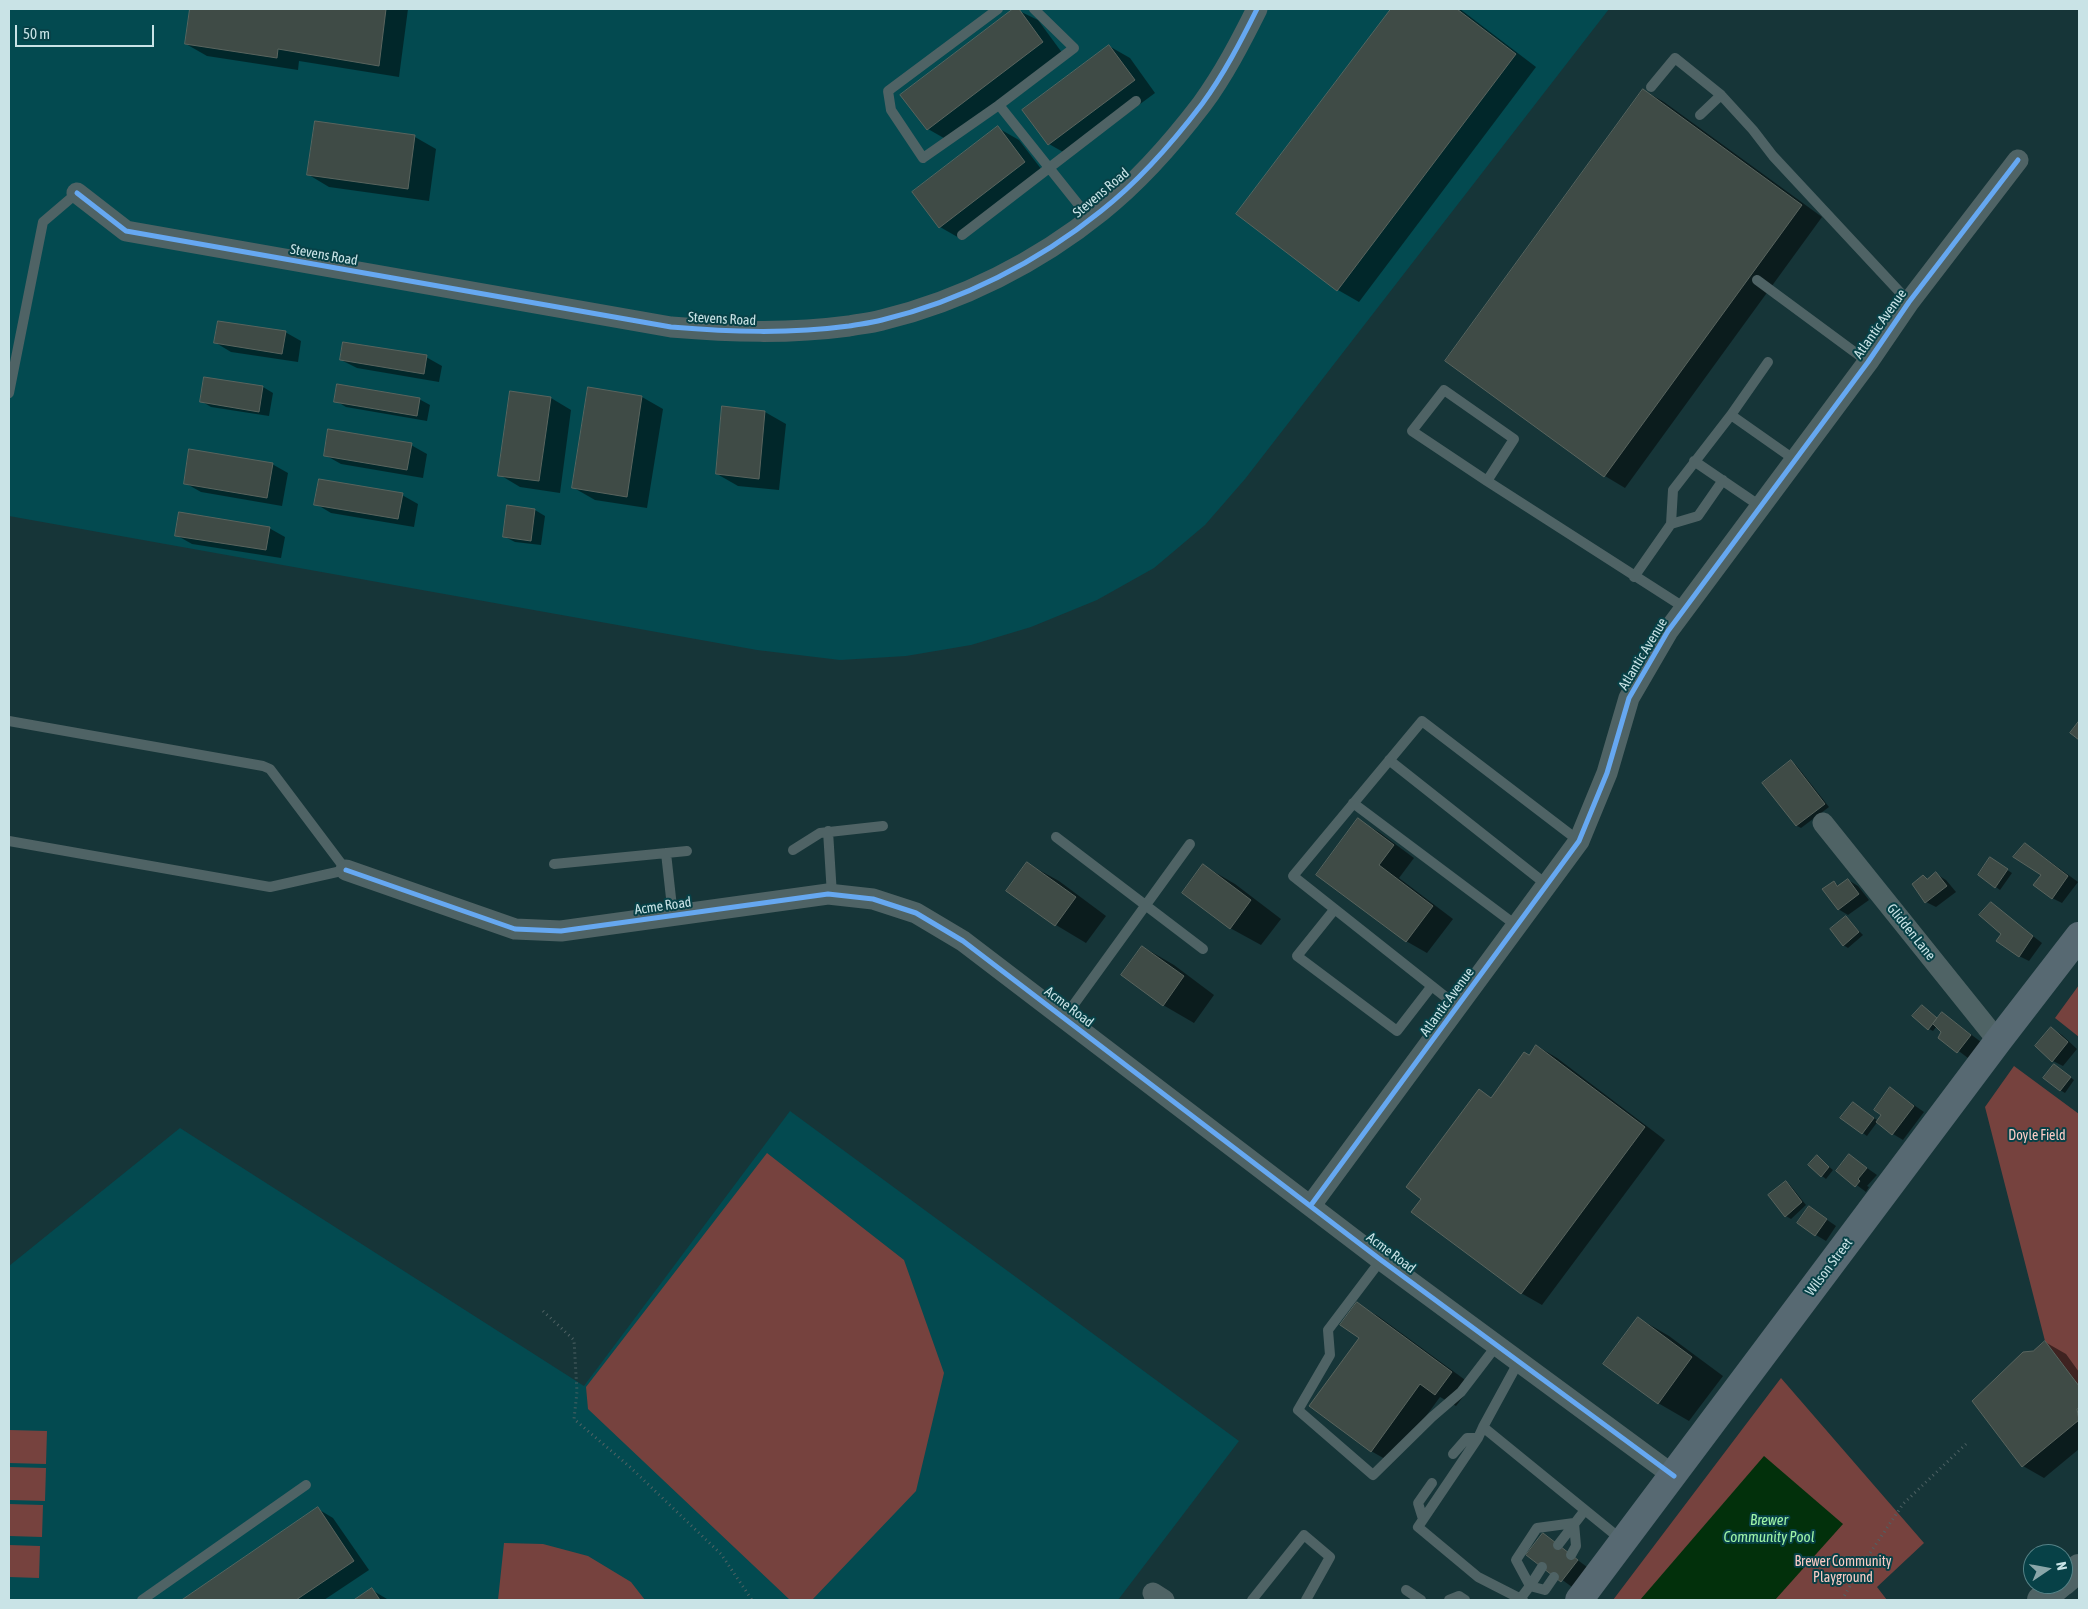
<!DOCTYPE html>
<html>
<head>
<meta charset="utf-8">
<style>
	body { margin:0 }
	#map { position:relative; width:2088px; height:1609px; overflow:hidden; background:#163538; font-family:"Asap Condensed",sans-serif }
	canvas { display:block }
	.frame { position:absolute; inset:0; border:10px solid #c9e3e6; pointer-events:none }
	.north { position:absolute; left:2023px; top:1544px; width:50px; height:50px; box-sizing:border-box; background:#074147; border:1px solid #558287; border-radius:50%; rotate:78deg; font-size:14px; font-weight:700; line-height:20px; text-align:center; color:#c9e3e6 }
	.north::after { content:''; display:block; margin:auto; width:18px; height:22px; background:#8aa6a9; clip-path:polygon(50% 0,100% 100%,50% 72%,0 100%) }
	.scale { position:absolute; left:15px; top:25px; width:139px; height:22px; box-sizing:border-box; border:2px solid #c9e3e6; border-top:0; padding-left:6px; font-size:15px; line-height:18px; white-space:nowrap; color:#c9e3e6; -webkit-text-stroke:4px #074147; paint-order:stroke }
</style>
</head>
<body>
<div id="map">
<canvas width="2088" height="1609"></canvas>
<div class="frame"></div>
<div class="north">N</div>
<div class="scale">50 m</div>
</div>
<script>
const g = document.querySelector('canvas').getContext('2d');
g.lineJoin = 'round';
function fillPath(path, color) { g.fillStyle = color; g.fill(path, 'evenodd'); }
function trace(path, color, width, dash) { g.strokeStyle = color; g.lineWidth = width; g.lineCap = dash ? 'butt' : 'round'; g.setLineDash(dash || []); g.stroke(path); }
function write(font, color, halo, rows, align = 'center') {
  g.font = font + ' "Asap Condensed",sans-serif'; g.lineWidth = 4; g.setLineDash([]); g.textBaseline = 'middle'; g.strokeStyle = halo; g.fillStyle = color; for (const [text, x, y, turn = 0] of rows) {
    g.save(); g.translate(x, y); g.rotate((+turn || 0) * Math.PI / 180); g.textAlign = isNaN(turn) ? turn : align; if (halo) g.strokeText(text, 0, 0); g.fillText(text, 0, 0); g.restore();
  }
}
fillPath(new Path2D(`
	M9,9h1600l-364,470 -40,46 -51,43 -57,32 -66,27 -60,18 -65,11 -66,4 -83,-10 -748,-134z
	M790,1111l449,330 -121,159h-1109v-334l171,-138 404,258z`), '#034a50');
fillPath(new Path2D(`
	M2079,985v52l-24,-19z
	M2014,1066l65,48v272l-34,-45 -60,-234z
	M767,1153l137,107 40,113 -28,118 -104,109h-22l-202,-191 -2,-22z
	M1781,1378l143,165 -47,44 10,13h-274z
	M9,1430l38,1 -1,33 -37,-1z
	M9,1467l37,1 -1,33 -36,-1z
	M9,1504l34,1 -1,32 -33,-1z
	M504,1543l39,1 45,12 43,26 14,18h-147z
	M9,1545l31,1 -1,32 -30,-1z`), '#76423e');
fillPath(new Path2D(`
	M1764,1456l79,68 -68,76h-135z`), '#02300b');
fillPath(new Path2D(`
	M191,9h217l-9,68 -100,-16 -1,9 -91,-14 -21,-12z
	M1015,9l23,11 25,34 -114,87 -21,-12 -26,-34z
	M1392,9h68l76,58 -177,235 -21,-12 -100,-77z
	M1109,46l21,12 25,35 -85,63 -21,-12 -25,-34z
	M1643,90l21,12 158,115 -197,271 -20,-12 -158,-115z
	M316,123l99,14 21,12 -7,52 -100,-14 -20,-12z
	M998,128l21,12 26,34 -84,65 -21,-12z
	M285,332l16,9 -3,21 -67,-10 -15,-9z
	M426,357l16,9 -3,16 -82,-14 -16,-8z
	M263,387l10,6 -4,23 -58,-9 -10,-6z
	M589,388l53,9 21,12 -16,99 -52,-8 -21,-12z
	M551,398l20,12 -11,83 -40,-6 -20,-12z
	M419,399l11,6 -3,16 -81,-14 -10,-6z
	M765,412l21,12 -7,66 -41,-4 -21,-12z
	M411,445l16,9 -4,24 -82,-14 -16,-9z
	M272,464l16,9 -6,33 -81,-14 -16,-9z
	M402,495l16,9 -4,23 -83,-14 -15,-9z
	M535,510l10,6 -4,29 -26,-3 -10,-5z
	M269,528l16,9 -4,21 -89,-14 -16,-9z
	M1791,762l5,3 33,42 -28,21 -4,-2 -33,-43z
	M1358,820l21,12 35,26 -15,20 54,41 -26,34 -21,-12z
	M2026,844l52,38 -16,21 -10,-5z
	M1990,859l22,14 -12,17 -20,-15z
	M1028,864l31,17 47,35 -20,27 -30,-18z
	M1204,866l31,18 46,35 -20,26 -31,-17z
	M1936,874l10,6 10,12 -20,15 -10,-5 -3,-26 5,3z
	M1848,880l10,6 11,14 -21,15 -10,-6 -4,-26 6,3z
	M1991,904l51,39 -13,18 -10,-5 -16,-22z
	M1846,918l17,17 -15,13 -5,-3z
	M1143,947l31,18 40,30 -20,28 -31,-18z
	M1926,1009l12,10 4,-5 10,6 29,22 -13,16 -28,-21 3,-6 -6,-5 -4,5 -4,-2z
	M2052,1029l10,6 15,14 -14,17 -10,-5 -17,-15z
	M1537,1046l20,12 108,82 -123,165 -21,-12 -42,-202 14,8z
	M2059,1068l15,12 -9,13 -5,-3z
	M1891,1089l33,23 -21,28 -10,-6 -10,-19z
	M1858,1106l20,15 -11,15 -25,-18z
	M1850,1156l27,19 -10,11 2,1 -3,5 -28,-21z
	M1817,1157l16,13 -7,9 -4,-3z
	M1786,1182l4,3 16,20 -15,14 -5,-3 -17,-20z
	M1810,1208l26,18 -10,15 -10,-6z
	M1357,1304l21,12 94,69 -16,21 -16,-9 -48,66 -21,-12z
	M1638,1318l31,18 54,40 -34,45 -31,-18z
	M2045,1342l21,12 13,18v77l-35,29 -21,-12 -49,-65z
	M318,1509l15,9 36,52 -45,30h-140z
	M1543,1534l44,33 -15,20 -45,-33z
	M372,1590l15,9 1,1h-32z`), '#0007');
const building = new Path2D(`
	M190,9h196l-7,57 -101,-17 -1,9 -92,-14z
	M1013,9h6l24,33 -116,88 -27,-35z
	M1391,9h66l59,45 -179,237 -101,-77z
	M1109,45l26,35 -87,65 -26,-35z
	M1643,89l159,116 -198,272 -159,-116z
	M315,121l100,14 -7,54 -101,-14z
	M998,126l27,36 -86,66 -27,-36z
	M218,321l68,10 -4,23 -68,-11z
	M343,342l84,13 -3,19 -84,-14z
	M204,377l59,9 -4,26 -59,-10z
	M337,384l83,14 -3,18 -83,-14z
	M588,387l54,9 -15,101 -55,-9z
	M510,391l41,6 -12,84 -41,-5z
	M722,406l43,5 -6,68 -43,-5z
	M328,429l84,14 -5,27 -83,-14z
	M189,449l84,14 -6,35 -83,-14z
	M319,479l84,14 -5,26 -84,-14z
	M507,505l28,4 -4,32 -28,-4z
	M179,512l91,15 -4,23 -91,-14z
	M2079,721v19l-9,-7z
	M1791,760l34,44 -29,22 -34,-43z
	M1358,818l36,27 -15,20 54,41 -27,36 -90,-67z
	M2025,843l43,33 -16,23 -19,-14 8,-10 -28,-18z
	M1990,857l18,12 -13,19 -17,-13z
	M1027,862l49,35 -21,29 -49,-35z
	M1203,864l48,36 -21,29 -48,-36z
	M1936,872l11,14 -22,17 -13,-19 11,-9 4,4z
	M1848,879l11,15 -21,16 -16,-21 12,-8 3,5z
	M1991,902l42,34 -14,21 -23,-16 5,-7 -22,-19z
	M1846,916l13,16 -16,14 -13,-17z
	M1142,946l42,30 -21,30 -42,-31z
	M1922,1005l15,13 -9,12 -16,-14z
	M1942,1012l29,23 -14,18 -19,-15 3,-6 -8,-8z
	M2051,1027l17,15 -16,20 -17,-16z
	M1536,1045l109,82 -124,167 -110,-82 10,-13 -15,-12 73,-98 12,9 33,-46 5,3z
	M2054,1064l17,13 -11,14 -17,-13z
	M1890,1087l24,19 -22,29 -16,-13 5,-7 -7,-5z
	M1853,1102l21,16 -12,16 -22,-16z
	M1849,1154l18,14 -9,11 2,2 -5,6 -19,-16z
	M1817,1155l12,12 -8,10 -13,-12z
	M1786,1181l16,21 -17,15 -17,-22z
	M1809,1206l18,13 -12,17 -18,-13z
	M1357,1302l95,70 -17,23 -15,-11 -49,68 -62,-46 50,-68 -19,-13z
	M1638,1317l54,40 -34,47 -55,-40z
	M2045,1341l34,45v22l-2,1 2,11 -57,47 -50,-66 51,-49 10,-1z
	M318,1507l36,54 -58,39h-114z
	M1543,1533l35,27 -17,22 -35,-27z
	M372,1588l8,12h-26z`);
fillPath(building, '#3f4b46');
trace(building, '#59645e', 1);
trace(new Path2D(`
	M543,1311l31,29 3,52 -3,27 56,48 91,87 31,46
	M1842,1600l18,-32 43,-64 63,-60`), '#4f6264', 3, [1, 4]);
trace(new Path2D(`
	M998,9l-110,82 3,19 32,48 76,-53 75,-57 -40,-39
	M1651,87l24,-29 46,37 32,35 20,26 136,146
	M999,105l91,114
	M1700,115l21,-20
	M962,235l174,-134
	M1757,280l111,82
	M1768,362l-37,53 64,45
	M9,393l34,-171 34,-29
	M1694,461l66,45
	M1487,481l-75,-50 32,-41 70,49 -27,42 198,127
	M1671,524l27,-8 25,-36
	M1634,577l37,-53 2,-34 58,-75
	M9,721l254,45 7,3 76,101 -76,17 -261,-46
	M1389,760l158,125
	M1353,803l164,123
	M828,831l4,64
	M1056,837l147,112
	M793,850l27,-17 63,-7
	M666,853l7,63
	M554,864l133,-13
	M1334,910l-37,46 100,75 34,-44
	M1457,1006l-164,-130 129,-155 157,120
	M1064,1018l126,-174
	M1381,1260l-53,70 2,25 -32,55 75,65 59,-58 29,-25 36,-47
	M1519,1361l-36,66 140,114
	M1483,1427l-5,11 -60,89 60,50 45,23
	M1453,1454l14,-16h11
	M1423,1519l-5,-16 14,-20
	M1558,1545l27,-35
	M1542,1567l-12,19 -14,-26 21,-32 37,-5 2,23 -5,9
	M1406,1590l15,10
	M1520,1599l10,-13 15,4 9,-13
	M142,1600l164,-115
	M1252,1600l52,-65 26,22 -24,43
	M1449,1600l10,-4 6,4`), '#4f6365', 10);
trace(new Path2D(`
	M77,193l49,38 545,96c60,5 118,7 178,-1 11,-2 22,-3 33,-6 79,-19 156,-58 219,-109 38,-30 72,-69 101,-107 22,-30 39,-63 55,-95
	M1823,823l175,218
	M346,870l169,59 46,2 267,-37 45,5 43,14 47,28 418,319 293,216
	M1311,1205l268,-364 28,-68 22,-75 39,-67 200,-269 41,-60 109,-142
	M1153,1593l11,7`), '#4f6365', 21);
trace(new Path2D(`
	M2063,1582l16,-14
	M2041,1600l19,-16`), '#4f6365', 28);
trace(new Path2D(`
	M1579,1600l419,-559 81,-105`), '#576972', 28);
trace(new Path2D(`
	M77,193l49,38 545,96c60,5 118,7 178,-1 11,-2 22,-3 33,-6 79,-19 156,-58 219,-109 38,-30 72,-69 101,-107 22,-30 39,-63 55,-95
	M346,870l169,59 46,2 267,-37 45,5 43,14 47,28 418,319 293,216
	M1311,1205l268,-364 28,-68 22,-75 39,-67 200,-269 41,-60 109,-142`), '#66a8f1', 5);
write('14px', '#c9e3e6', '#074147', [
	["Stevens Road",1101,193,-40],
	["Stevens Road",324,255,10],
	["Stevens Road",722,319,3],
	["Atlantic Avenue",1880,324,-55],
	["Atlantic Avenue",1643,654,-59],
	["Acme Road",663,906,-8],
	["Glidden Lane",1911,932,51],
	["Atlantic Avenue",1447,1002,-54],
	["Acme Road",1069,1007,37],
	["Acme Road",1391,1253,37],
	["Wilson Street",1829,1267,-53]
]);
write('14px', '#facbc5', '#074147', [
	["Doyle Field",2037,1136],
	["Brewer Community",1843,1562],
	["Playground",1843,1578]
]);
write('italic 15px', '#9ff4a6', '#074147', [
	["Brewer",1769,1520],
	["Community Pool",1769,1537]
]);
</script>
</body>
</html>
